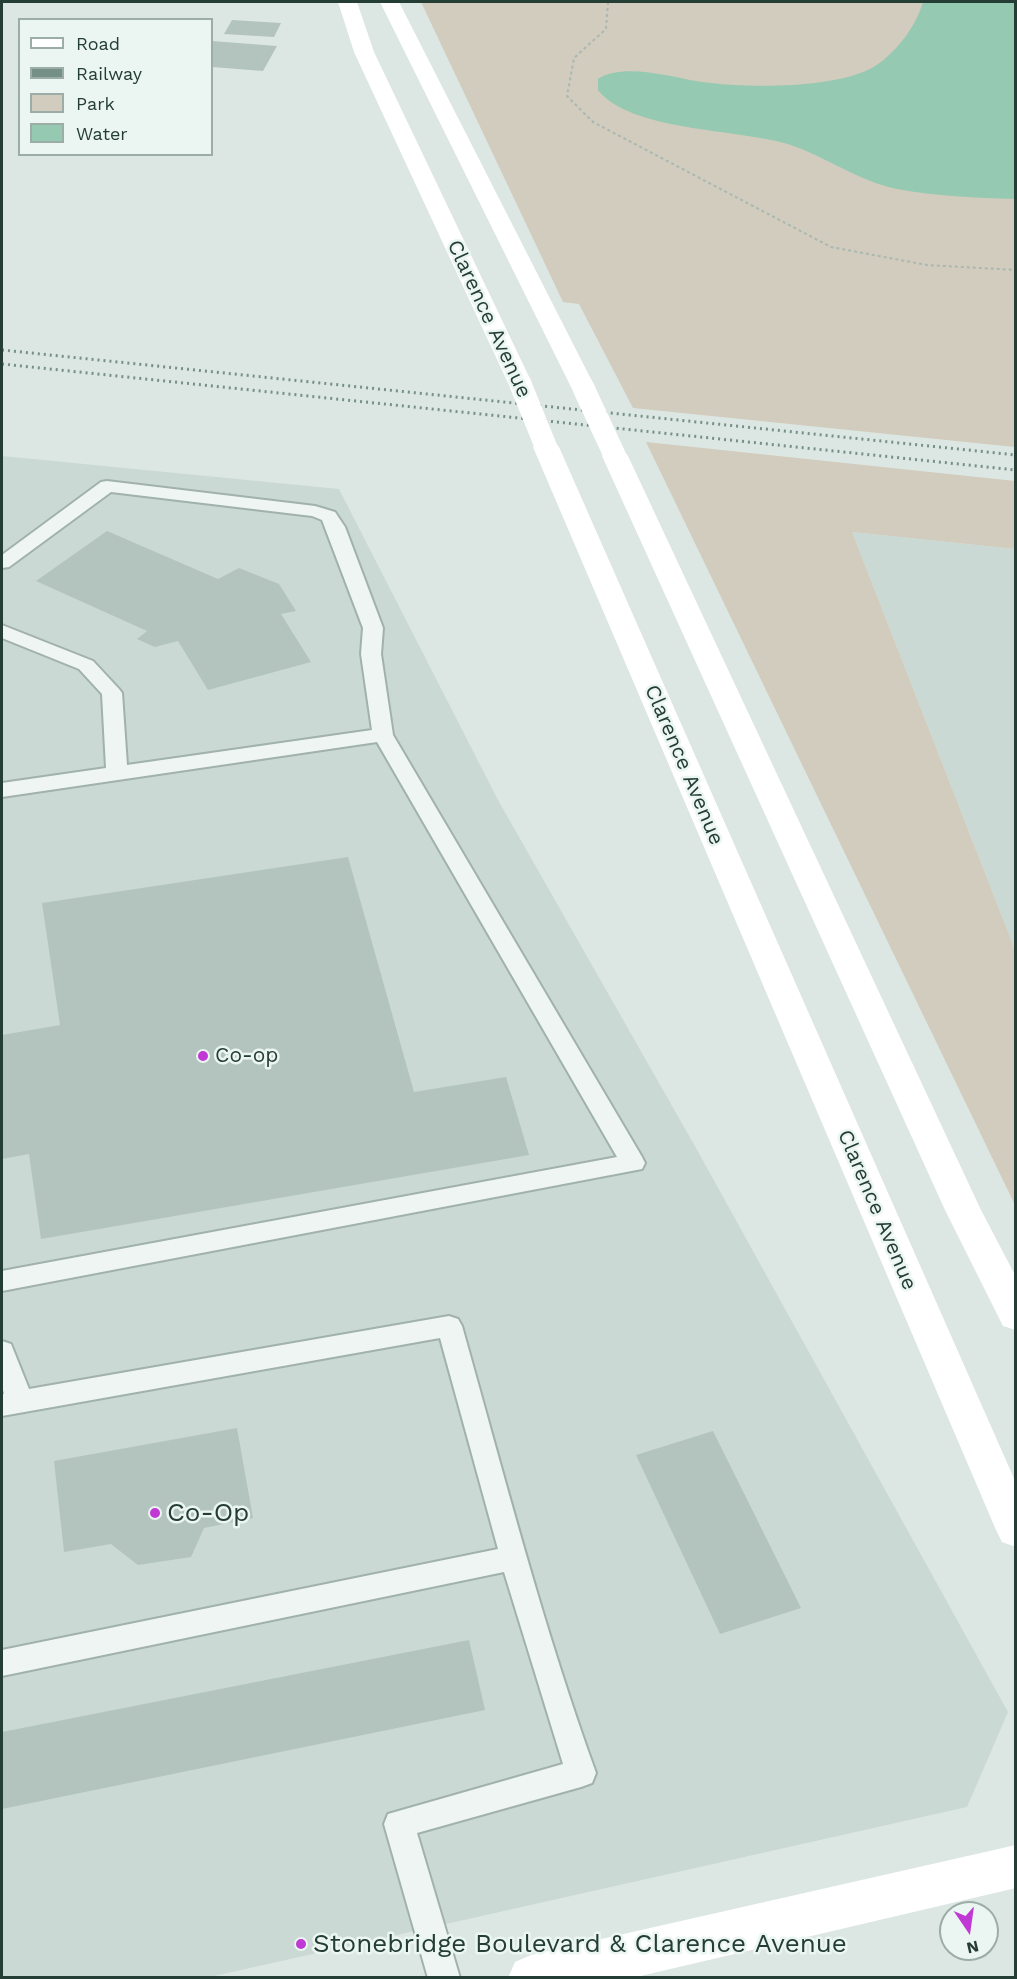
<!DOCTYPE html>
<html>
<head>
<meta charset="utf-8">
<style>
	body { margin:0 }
	#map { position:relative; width:1017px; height:1979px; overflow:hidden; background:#dce7e3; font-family:"Work Sans",sans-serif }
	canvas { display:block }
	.frame { position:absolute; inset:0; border:3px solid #253e35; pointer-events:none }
	.legend { position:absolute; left:18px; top:18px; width:195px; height:138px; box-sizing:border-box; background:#ebf5f1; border:2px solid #9caca6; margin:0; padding:8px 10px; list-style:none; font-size:18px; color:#253e35 }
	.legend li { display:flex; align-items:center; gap:12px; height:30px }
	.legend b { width:30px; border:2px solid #9caca6 }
	.north { position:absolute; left:939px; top:1901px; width:60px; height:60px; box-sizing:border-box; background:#ebf5f1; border:2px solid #9caca6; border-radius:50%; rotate:167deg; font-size:16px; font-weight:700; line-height:24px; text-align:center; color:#253e35 }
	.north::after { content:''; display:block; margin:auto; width:21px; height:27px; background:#c039d4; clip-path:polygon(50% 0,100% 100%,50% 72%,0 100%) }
</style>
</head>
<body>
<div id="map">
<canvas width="1017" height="1979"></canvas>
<div class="frame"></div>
<ul class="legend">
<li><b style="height:8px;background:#fff"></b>Road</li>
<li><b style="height:8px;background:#759187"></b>Railway</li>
<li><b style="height:16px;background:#d1ccbd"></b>Park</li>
<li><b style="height:16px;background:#95c9b1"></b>Water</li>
</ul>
<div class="north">N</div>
</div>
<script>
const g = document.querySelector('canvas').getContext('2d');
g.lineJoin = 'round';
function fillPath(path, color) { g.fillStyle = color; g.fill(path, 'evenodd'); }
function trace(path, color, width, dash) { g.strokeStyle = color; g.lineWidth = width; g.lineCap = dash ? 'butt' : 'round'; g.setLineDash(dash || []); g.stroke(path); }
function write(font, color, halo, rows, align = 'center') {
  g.font = font + ' "Work Sans",sans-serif'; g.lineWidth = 5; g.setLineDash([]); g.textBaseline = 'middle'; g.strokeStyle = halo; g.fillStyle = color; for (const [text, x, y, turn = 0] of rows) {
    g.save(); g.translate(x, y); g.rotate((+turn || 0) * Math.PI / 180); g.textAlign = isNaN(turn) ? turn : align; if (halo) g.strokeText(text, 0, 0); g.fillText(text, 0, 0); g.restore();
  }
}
fillPath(new Path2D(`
	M2,456l337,33 159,311 198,348 312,564 -41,95 -757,170h-208z
	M852,532l163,17v401z`), '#cad9d3');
fillPath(new Path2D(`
	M421,2h594v445l-382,-39 -54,-104 -16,-2z
	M646,442l369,39v68l-163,-17 163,418v255z`), '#d1ccbd');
fillPath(new Path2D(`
	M923,2h92v197c-39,-1 -79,-3 -118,-10 -39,-8 -72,-33 -109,-45 -51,-15 -158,-13 -190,-54v-11c26,-17 75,-1 104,3 44,6 127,7 168,-13 24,-13 46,-42 53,-67z`), '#95c9b1');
fillPath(new Path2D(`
	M232,20l49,3 -7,14 -50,-3z
	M212,41l65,5 -14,25 -51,-4z
	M107,531l111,48 21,-11 40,16 17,27 -15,3 30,48 -103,28 -30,-49 -23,6 -18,-8 10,-8 -111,-50z
	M348,857l66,235 92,-15 23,78 -488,84 -12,-85 -27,5v-124l58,-10 -18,-122z
	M237,1428l16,90 -49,10 -13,29 -53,8 -27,-21 -47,8 -10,-91z
	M713,1431l88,177 -81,26 -84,-179z
	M469,1640l16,70 -483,99v-77z`), '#b3c4be');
const service = new Path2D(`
	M107,481l208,25 20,6 10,15 38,101 -2,26 12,81 249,422 3,6 -3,6 -640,122v-20l615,-114 -240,-415 -375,55v-14l104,-15 -4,-74 -23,-25 -77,-31v-13l91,36 26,28 3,4 5,72 245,-35 -11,-76 2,-26 -41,-108 -10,-4 -201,-24 -102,75 -7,1v-13l99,-73z
	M449,1316l9,3 4,7c42,149 81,301 134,447l-4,10 -11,4 -164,46 43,145h-32l-44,-154 4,-10 175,-50 -59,-192 -502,104v-26l496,-101 -58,-211 -438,78v-22h2l-2,-8v-45l9,3 18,45z`);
trace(service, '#a1b1ab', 4);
trace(new Path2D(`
	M608,2l-2,27 -32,29 -7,38 26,26 238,125 96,18 89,5`), '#aab7b2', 2, [3, 3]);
fillPath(service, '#eff5f3');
fillPath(new Path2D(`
	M338,2h19l17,50 158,331 -3,5 -9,2 -9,-2 -3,-5 -154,-331z
	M380,2h19l196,385 -3,5 -9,2 -9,-2 -3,-5z
	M546,439l9,3 4,5 457,1036v64l-14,-5 -6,-12 -463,-1083 4,-5z
	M615,448l9,3 4,5 353,754 35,67v53l-13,-4 -58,-116 -343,-754 4,-5z
	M1016,1845v43l-384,90h-124l7,-16 16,-7z`), '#fff');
trace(new Path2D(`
	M2,350l1014,105
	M2,364l1014,106`), '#759187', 3, [2, 4]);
trace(new Path2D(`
	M520,383l26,64
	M583,387l32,69`), '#fff', 22);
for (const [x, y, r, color] of [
	[203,1056,6,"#c039d4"],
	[155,1513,6,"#c039d4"],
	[301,1944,6,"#c039d4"]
]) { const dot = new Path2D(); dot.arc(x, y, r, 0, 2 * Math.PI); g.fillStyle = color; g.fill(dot); trace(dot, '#ebf5f1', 2); }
write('21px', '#253e35', '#ebf5f1', [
	["Clarence Avenue",489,319,65],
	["Clarence Avenue",684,765,67],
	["Clarence Avenue",877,1210,67]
]);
write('21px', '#253e35', '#ebf5f1', [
	["Co-op",215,1056]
], 'left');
write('26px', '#253e35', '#ebf5f1', [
	["Co-Op",167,1513],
	["Stonebridge Boulevard & Clarence Avenue",313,1944]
], 'left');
</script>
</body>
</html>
